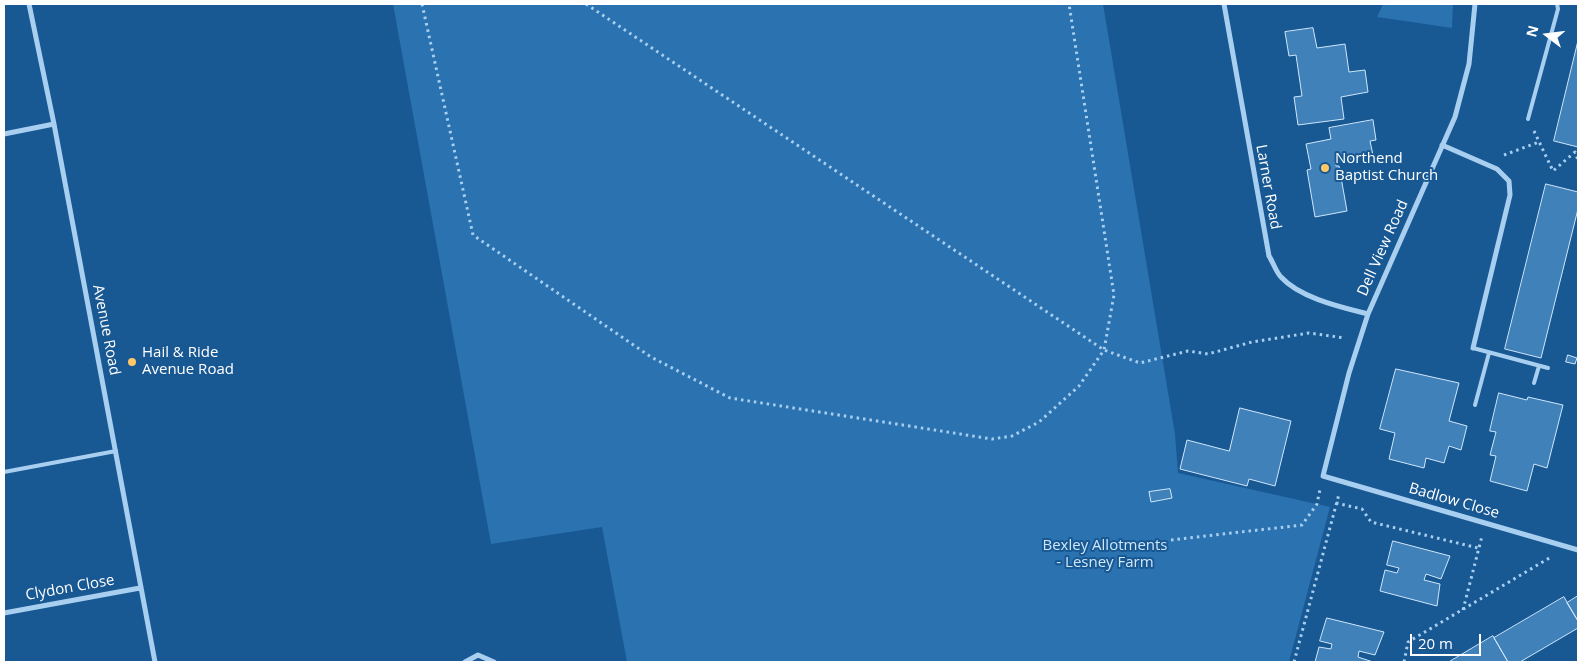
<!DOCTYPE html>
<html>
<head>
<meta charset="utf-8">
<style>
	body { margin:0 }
	#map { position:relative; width:1582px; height:666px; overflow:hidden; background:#185893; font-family:"Open Sans",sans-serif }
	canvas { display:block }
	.frame { position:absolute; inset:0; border:5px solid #fff; pointer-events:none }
	.north { position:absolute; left:1522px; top:10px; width:50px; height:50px; -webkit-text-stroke:4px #185893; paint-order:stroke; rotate:285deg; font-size:14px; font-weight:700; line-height:20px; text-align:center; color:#fff }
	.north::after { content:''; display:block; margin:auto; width:18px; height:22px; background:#fff; clip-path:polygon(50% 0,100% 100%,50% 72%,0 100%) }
	.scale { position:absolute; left:1410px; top:634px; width:71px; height:22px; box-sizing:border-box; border:2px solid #fff; border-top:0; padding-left:6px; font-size:15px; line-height:18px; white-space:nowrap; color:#fff; -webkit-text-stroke:4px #185893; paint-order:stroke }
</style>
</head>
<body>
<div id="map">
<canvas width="1582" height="666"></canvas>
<div class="frame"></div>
<div class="north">N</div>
<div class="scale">20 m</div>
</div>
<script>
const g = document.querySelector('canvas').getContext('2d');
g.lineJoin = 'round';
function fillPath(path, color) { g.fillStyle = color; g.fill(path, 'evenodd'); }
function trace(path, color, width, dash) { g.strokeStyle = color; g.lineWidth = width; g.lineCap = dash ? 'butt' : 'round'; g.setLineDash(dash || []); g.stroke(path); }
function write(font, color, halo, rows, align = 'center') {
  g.font = font + ' "Open Sans",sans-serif'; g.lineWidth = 4; g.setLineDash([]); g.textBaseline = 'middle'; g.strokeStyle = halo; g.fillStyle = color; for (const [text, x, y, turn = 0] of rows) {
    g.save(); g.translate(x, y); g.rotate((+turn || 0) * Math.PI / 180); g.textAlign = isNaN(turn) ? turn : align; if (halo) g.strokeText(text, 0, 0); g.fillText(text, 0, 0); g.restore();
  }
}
fillPath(new Path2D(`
	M393,4h710l72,430 3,39 152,34 -41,155h-662l-25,-135 -111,17z
	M1383,4h70l-1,24 -75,-11z`), '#2b72b1');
const building = new Path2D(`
	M1313,28l4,20 28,-4 4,28 16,-2 3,22 -27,5 3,22 -46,6 -4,-28 8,-1 -6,-41 -7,1 -4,-24z
	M1578,41v106l-24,-6z
	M1373,120l3,20 -6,1 3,14 -38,7 1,4h3l8,45 -32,6 -8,-47 4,-1 -5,-25 25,-5 -2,-11z
	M1546,184l32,8v17l-37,149 -36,-9z
	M1568,355l9,3 -2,6 -9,-2z
	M1396,369l63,14 -10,38 18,5 -6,24 -12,-4 -5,17 -18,-5 -2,10 -35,-9 6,-26 -15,-4z
	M1499,393l28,7 1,-3 35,8 -16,63 -13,-4 -7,27 -37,-10 6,-25 -6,-1 6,-23 -6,-1z
	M1240,408l51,13 -16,65 -26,-7 -2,7 -67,-17 7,-29 42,11z
	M1170,489l2,9 -21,4 -2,-10z
	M1393,541l57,15 -9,23 -15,-5 -2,6 16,4 -3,22 -57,-15 5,-21 12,3 2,-5 -12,-3z
	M1578,596v25l-11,-18z
	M1564,597l14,24v7l-58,34h-12l-14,-24z
	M1327,618l57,14 -9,23 -16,-4 -1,6 15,5h-58l4,-15 12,2 1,-5 -12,-3z
	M1493,636l15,26h-59z`);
fillPath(building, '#4181ba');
trace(building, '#cfe7fb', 1);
trace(new Path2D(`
	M422,4l51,231 178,122 79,41 262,41 20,-3 27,-14 40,-36 25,-36 10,-55 -45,-291
	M586,4l518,346 36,13 48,-12 20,3 44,-12 57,-9 36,5
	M1534,131l19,40 22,-19 3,8
	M1504,155l35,-13
	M1336,503l26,6 9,13 107,26
	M1171,540l131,-15 15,-21 3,-15
	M1463,610l19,-74
	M1294,662l45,-168
	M1404,662l4,-20 143,-85`), '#a9cff0', 3, [2.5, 4]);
trace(new Path2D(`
	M1528,119l30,-110 -1,-5
	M1473,348l75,20
	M1534,383l5,-17
	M1475,405l14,-52
	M4,472l112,-21`), '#a9cff0', 4);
trace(new Path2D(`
	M29,4l25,120 101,538
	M1224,4l45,252c4,6 7,16 12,21 19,21 60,30 87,37
	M1475,4l-6,60 -14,53 -87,197 -19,59 -26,103 255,74
	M4,134l50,-10
	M1442,145l55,24 12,12 1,14 -37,153
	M4,613l136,-25
	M465,662l13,-7 16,7`), '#a9cff0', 5);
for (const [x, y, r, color] of [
	[1325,168,5,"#ffc768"],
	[132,362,5,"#ffc768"]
]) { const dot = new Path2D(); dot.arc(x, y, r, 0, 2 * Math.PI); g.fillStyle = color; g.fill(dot); trace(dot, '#185893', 2); }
write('15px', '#fff', '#185893', [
	["Northend",1335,159],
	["Baptist Church",1335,176],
	["Hail & Ride",142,353],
	["Avenue Road",142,370]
], 'left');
write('15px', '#fff', '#185893', [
	["Larner Road",1268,187,80],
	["Dell View Road",1383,248,-66],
	["Avenue Road",106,330,79],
	["Badlow Close",1454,501,16],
	["Clydon Close",70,588,-10]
]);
write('15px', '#cfe7fb', '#185893', [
	["Bexley Allotments",1105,546],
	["- Lesney Farm",1105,563]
]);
</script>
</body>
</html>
